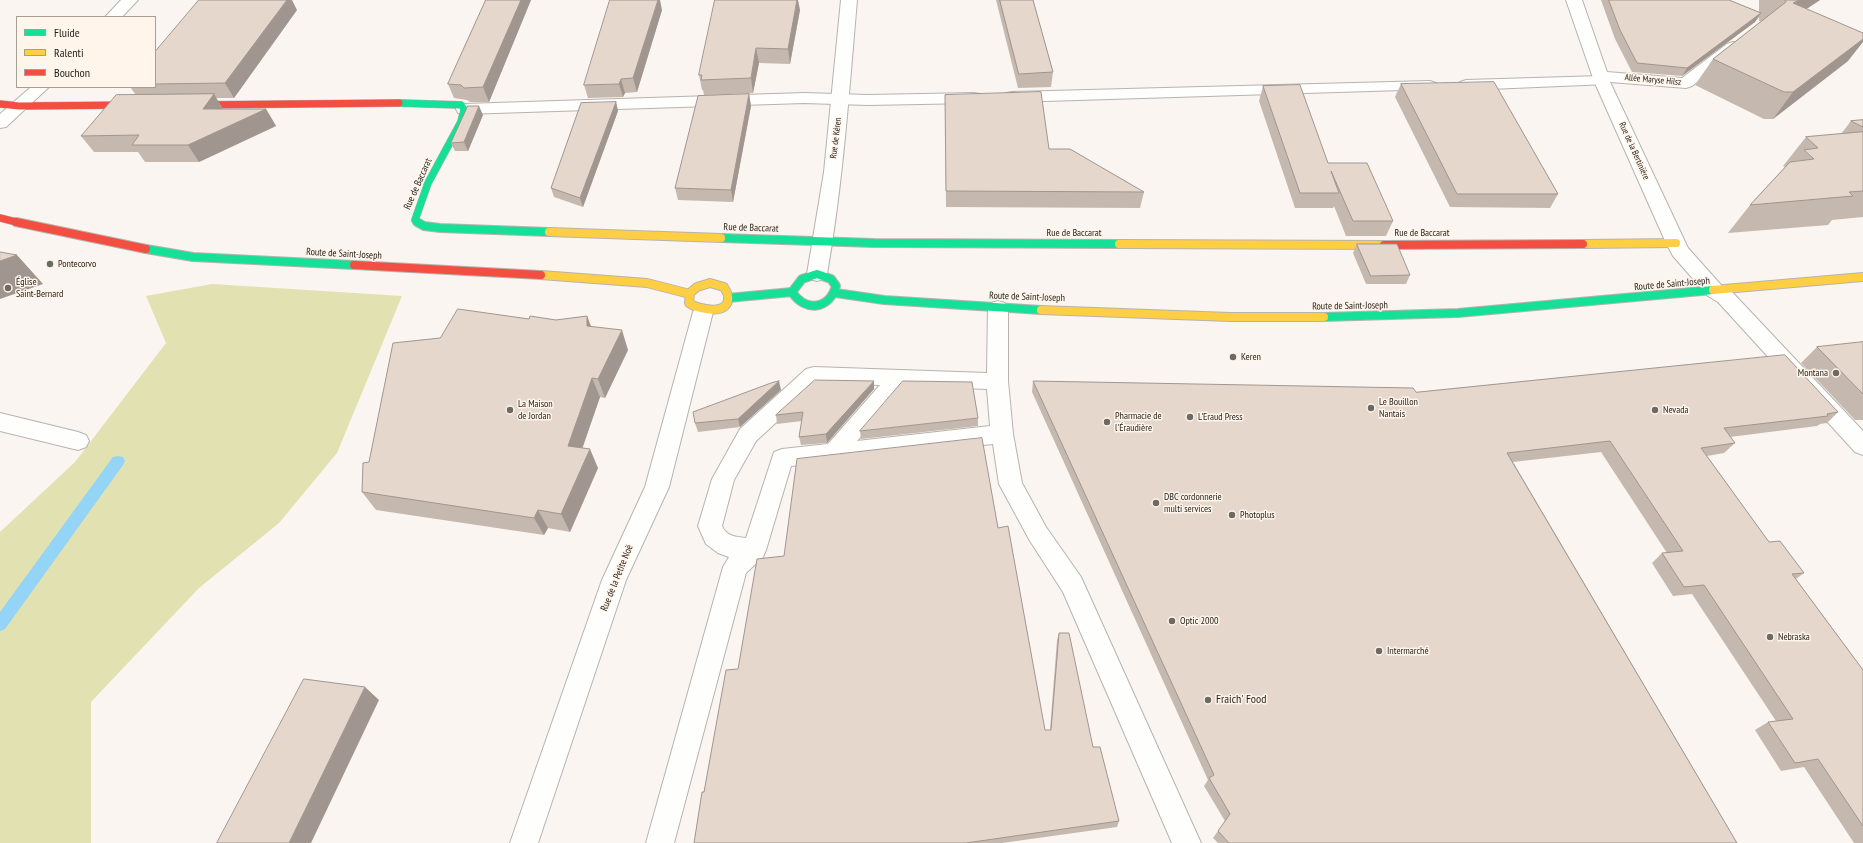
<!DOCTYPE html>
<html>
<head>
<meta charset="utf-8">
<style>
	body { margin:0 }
	#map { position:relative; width:1863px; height:843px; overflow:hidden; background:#faf5f0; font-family:"PT Sans Narrow",sans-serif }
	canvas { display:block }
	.legend { position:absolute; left:16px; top:16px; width:140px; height:72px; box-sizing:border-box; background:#fff5eb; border:1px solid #a69f97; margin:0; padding:5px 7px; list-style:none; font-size:12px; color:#211d19 }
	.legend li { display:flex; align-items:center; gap:8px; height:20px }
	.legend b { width:20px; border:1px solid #a69f97 }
</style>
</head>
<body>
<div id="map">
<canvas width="1863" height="843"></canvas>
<ul class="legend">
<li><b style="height:5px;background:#16e098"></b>Fluide</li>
<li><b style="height:5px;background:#ffcf43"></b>Ralenti</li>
<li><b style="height:5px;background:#f24e42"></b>Bouchon</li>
</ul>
</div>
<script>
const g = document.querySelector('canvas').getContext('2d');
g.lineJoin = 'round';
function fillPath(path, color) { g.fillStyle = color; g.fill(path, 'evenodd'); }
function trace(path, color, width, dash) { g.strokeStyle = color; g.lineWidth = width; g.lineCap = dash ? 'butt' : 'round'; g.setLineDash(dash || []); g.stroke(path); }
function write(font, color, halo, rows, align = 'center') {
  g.font = font + ' "PT Sans Narrow",sans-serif'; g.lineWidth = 3; g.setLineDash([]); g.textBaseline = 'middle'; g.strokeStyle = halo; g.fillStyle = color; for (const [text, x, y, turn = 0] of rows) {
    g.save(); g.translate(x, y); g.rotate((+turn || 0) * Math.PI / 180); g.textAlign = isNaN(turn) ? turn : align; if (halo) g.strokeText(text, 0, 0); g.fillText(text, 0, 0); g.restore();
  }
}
fillPath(new Path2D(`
	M212,284l190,12 -65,157 -58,70 -80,65 -108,114v141h-91v-311l75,-70 91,-119 -20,-47z`), '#e1e1b1');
fillPath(new Path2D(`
	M118,456l5,1 2,4 -2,4 -118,164 -5,2v-19l113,-155z`), '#94d4f6');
const lane = new Path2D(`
	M1602,76l6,2 2,3 -2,3 -142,6 -6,-2 -2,-3 2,-3 6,-2z
	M1430,81l6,2 2,3 -2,3 -424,13 -6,-1 -2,-4 2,-4 6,-1z
	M804,93l64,2 106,-2 6,1 2,4 -2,4 -6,1 -106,2 -64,-2 -340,11 -6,-1 -2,-4 2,-4 6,-1z
	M1715,284l17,8 131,139v24l-8,-3 -137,-150 -10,-6 -3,-5 3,-5z
	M998,301l7,2 3,5v73l5,53 9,49 24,44 35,50 120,266h-29l-109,-251 -33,-51 -31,-57 -6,-40 -202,22 -25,84 -3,7 -17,16 -72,270h-28l77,-276 6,-10 -11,-4 -12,-9 -8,-18 14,-47 28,-50 66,-60 8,-2 173,6 1,-65 3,-5zM819,383l61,2 -52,59 -46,5 -8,3 -28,86c-10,-1 -20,-2 -24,-12l12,-46 22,-39zM904,386l83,3 3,37 -133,15z`);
const street = new Path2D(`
	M121,0h17l-16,17h-17z
	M841,0h16c-8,92 -14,183 -30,274l-3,5 -7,2 -7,-2 -3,-5 17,-102z
	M1566,0h16l25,72 75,6 45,-34 6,-2 6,2 2,3 -49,39 -6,2 -76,-6 78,166 34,38 3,5 -3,5 -7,2 -7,-2 -35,-40 -7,-13 -72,-162z
	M31,87h18l-43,40 -6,1v-14z
	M703,305l7,2 3,5 -44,175 -43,93 -88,263h-28l92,-263 43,-93 48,-175 3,-5z
	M0,413l78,19 8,3 3,6 -3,6 -8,3 -78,-19z`);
const fastFar1 = new Path2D(`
	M399,103l62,2 3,4 -3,13 -33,61 -13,37 4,3`);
const fast = new Path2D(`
	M417,222l7,4 16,2 109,4
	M721,238l153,5 245,1
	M146,249l47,8 161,8
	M817,274l14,5 5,7c-7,24 -31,26 -44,6l10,-13z
	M836,293l48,7 157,10
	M728,298l64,-6
	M1324,317l134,-4 255,-23`);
const slow = new Path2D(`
	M549,232l172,6
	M1119,244l265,1
	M1583,244l93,-1
	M541,275l106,8 43,11
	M710,283l14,4c1,3 4,6 4,9 3,20 -30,14 -39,7l1,-10 7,-6z
	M1713,290l150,-13
	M1041,310l189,7h94`);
const jamFar1 = new Path2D(`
	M0,104l19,2 118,-1
	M191,105l208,-2
	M0,218l20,5`);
const jam = new Path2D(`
	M16,222l130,27
	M1384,245l199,-1
	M354,265l187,10`);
trace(lane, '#b7b3af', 2);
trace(street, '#b7b3af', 2);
trace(fastFar1, '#b7b3af', 8);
trace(fast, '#b7b3af', 10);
trace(slow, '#b7b3af', 10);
trace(jamFar1, '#b7b3af', 8);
trace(jam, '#b7b3af', 10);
fillPath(lane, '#fefefd');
fillPath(street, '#fefefd');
trace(fastFar1, '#16e098', 7);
trace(fast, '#16e098', 8);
trace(slow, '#ffcf43', 8);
trace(jamFar1, '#f24e42', 7);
trace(jam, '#f24e42', 8);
fillPath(new Path2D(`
	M486,0h45l-42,102h-19l-3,-2 -13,-2 -6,-14z
	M996,0h37l20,72 -2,15 -33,1z
	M1601,0h128l30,12v-12h61l-14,9 42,52 -75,58h-9l-69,-34 18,-26 48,-38h-2v-4l-4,5 -73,54 -50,-4 -17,-33z
	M297,10l-63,88h-18l7,11h43l10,17 -77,36h-54l-7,-10h-44l-13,-16 55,-41 -6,-8h25v-35z
	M662,10l-25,82 -12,1 -2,4 -35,1 -4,-13z
	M800,10l-10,54 -31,-1 -6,30 -49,2 -1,-5h-1l-3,-15z
	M1401,84l157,110 -8,14 -100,-1 -55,-110z
	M1263,86l65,77 65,58 -7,15h-40l-12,-30 -1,2h-38l-36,-107z
	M749,94l2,12 -18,96 -55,-2 -3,-12z
	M945,95l104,54 95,43 -4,16 -194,-1z
	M616,102l2,9 -35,96 -29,-10 -3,-9z
	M483,115l-15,36h-13l-4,-8z
	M1863,120v97l-31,3 -4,5 -100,8 22,-28 35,-38 -2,-1 23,-29 35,-3 10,-13z
	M1357,244l53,31 -4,9h-40l-13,-31z
	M587,316l4,10 37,24 -23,48 -5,-1 -18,51 16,20 -28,64 -22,-4 -4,7 -168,-25 -14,-18 7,-30 160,-143 27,1z
	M1863,342v78h-8l-54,-57 16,-16z
	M1033,381l383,11 422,20 -11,11 -7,1 -3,2 -87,11 5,6 -11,10 -17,3 62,86 35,31 -8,6 67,91v173h-9l-50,-76 -23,4 -26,-41 13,-8 8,-1 -84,-127 -19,2 -21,-33 10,-10h5l-66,-101 -88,10 224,381h-519l-5,-5 12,-17 -21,-35 4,-6 -176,-388z
	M874,389l-47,54 -26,2 -2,-8 3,-16 -25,3 -1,-9z
	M781,390l-41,37 -42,5 -3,-9z
	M978,418v8l-117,13 -1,-8z
	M998,528l47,202h5l7,-90 2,-7 34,114 26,74 -2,6 -115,16h-308l10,-51 34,-123 46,-113z`), '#c5b9af');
fillPath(new Path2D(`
	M287,0h5l5,10 -63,88 -9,-15z
	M521,0h10l-42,102 -6,-15z
	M658,0h2l2,10 -25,82 -4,-14z
	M797,0h1l2,10 -10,54 -2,-15z
	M1799,0h21l-45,30 18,-27z
	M1761,13l-6,9 -73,54 5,-8z
	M1863,39v3l-15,19 -75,58 20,-27z
	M756,48l3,15 -6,30 -2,-15z
	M621,79l4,14 -2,4 -4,-13z
	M214,94l10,17 -21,-2z
	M749,94l2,12 -18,96 -2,-12z
	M616,102l2,9 -35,96 -3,-9z
	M479,106l4,9 -15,36 -4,-9z
	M266,109l10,17 -77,36 -11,-17z
	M17,255l26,29 -43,15v-38z
	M587,316l7,19 -7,-9z
	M622,330l6,20 -23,48 -7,-19z
	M592,378l8,19 -23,67 -9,-18z
	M779,381l2,9 -41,37 -2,-8z
	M874,381v8l-47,54 -1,-9z
	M590,449l8,19 -28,64 -9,-18z
	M538,510l10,18 -4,7 -10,-17z
	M365,687l14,13 -68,143h-22z`), '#a0968f');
const building = new Path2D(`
	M199,0h88l-62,83 -70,1v-32z
	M486,0h35l-38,87 -19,1 -3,-3 -13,-1z
	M610,0h48l-25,78 -12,1 -2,5 -35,1z
	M715,0h82l-9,49 -32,-1 -5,30 -50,2 1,-5h-3z
	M1000,0h33l20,72 -34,2z
	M1609,0h120l32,13 -74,55 -50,-5 -17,-33z
	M1785,0h14l-6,3 70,30v6l-70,53h-9l-71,-33 73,-57z
	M1494,82l64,112h-101l-56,-110z
	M1300,85l28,78h39l26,58h-40l-22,-50 8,22h-39l-37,-107z
	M1041,92l8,57h21l74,43 -198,-1 -1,-96z
	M214,94l-11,15h63l-78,36h-56l7,-10 -58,1 35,-41z
	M749,94l-18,96 -56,-2 23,-92z
	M616,102l-36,96 -29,-10 30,-85z
	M468,106h11l-15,36 -13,1z
	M1863,120v7l-12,-6z
	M1863,132v59l-14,1 4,4 -103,9 40,-43 24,-3 -10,-9 14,-2 -12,-11z
	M1357,244h40l13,31 -39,1z
	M0,252l17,3 -17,6z
	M458,309l71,10 1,-3 26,4 31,-4v10l35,4 -24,49 -6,-1 -24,68 22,3 -29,65 -23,-4 -4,8 -172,-26 1,-29 6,-1 24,-119 47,-5z
	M1863,342v52l-46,-47z
	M1785,355l53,57 -11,2 1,2 -104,12 11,15 -34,5 68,94 11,-1 24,32 -12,1 71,96v156l-45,-67 -23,4 -27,-41 25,-3 -89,-134 -20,2 -22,-34 21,-2 -73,-110 -103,12 230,390h-508l-11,-12 12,-17 -21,-36 5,-3 -181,-394 380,7 3,4z
	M815,380l59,1 -48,53 -27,3 4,-25 -27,3z
	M779,381l-41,38 -43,4 -2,-11 78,-29z
	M903,381l69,1 6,36 -118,13z
	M982,438l16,90 10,-2 37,204h6l8,-97h10l24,114h7l19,74 -153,22h-272l8,-51h2l22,-122 12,-1 19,-110 27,-3 13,-97z
	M304,679l61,8 -76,156h-72z`);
fillPath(building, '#e5d7cc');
trace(building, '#a0968f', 1);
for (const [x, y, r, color] of [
	[50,264,4,"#6d6964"],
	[8,288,4,"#6d6964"],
	[1233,357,4,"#6d6964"],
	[1836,373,4,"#6d6964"],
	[1371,408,4,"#6d6964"],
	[510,410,4,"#6d6964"],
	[1655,410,4,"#6d6964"],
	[1190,417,4,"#6d6964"],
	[1107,422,4,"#6d6964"],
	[1156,503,4,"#6d6964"],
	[1232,515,4,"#6d6964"],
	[1172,621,4,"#6d6964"],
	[1770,637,4,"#6d6964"],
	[1379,651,4,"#6d6964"],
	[1208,700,4,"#6d6964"]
]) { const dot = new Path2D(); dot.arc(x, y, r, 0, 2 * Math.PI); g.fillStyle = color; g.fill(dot); trace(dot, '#fff5eb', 1.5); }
write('9px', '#211d19', '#fff5eb', [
	["Allée Maryse Hilsz",1653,80,5],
	["Rue de Kéren",836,138,-83],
	["Rue de la Bertinière",1634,151,66]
]);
write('10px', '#211d19', '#fff5eb', [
	["Rue de Baccarat",418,184,-66],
	["Rue de Baccarat",751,228,2],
	["Rue de Baccarat",1074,233],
	["Rue de Baccarat",1422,233],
	["Route de Saint-Joseph",344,254,3],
	["Route de Saint-Joseph",1672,284,-5],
	["Route de Saint-Joseph",1027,297,2],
	["Route de Saint-Joseph",1350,306,-1],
	["Rue de la Petite Noë",617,578,-68]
]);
write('10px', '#211d19', '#fff5eb', [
	["Pontecorvo",58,264],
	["Église",16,282],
	["Saint-Bernard",16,294],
	["Keren",1241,357],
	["Montana",1828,373,"right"],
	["Le Bouillon",1379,402],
	["Nantais",1379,414],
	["La Maison",518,404],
	["de Jordan",518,416],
	["Nevada",1663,410],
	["Pharmacie de",1115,416],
	["l'Éraudière",1115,428],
	["L'Eraud Press",1198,417],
	["DBC cordonnerie",1164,497],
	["multi services",1164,509],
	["Photoplus",1240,515],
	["Optic 2000",1180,621],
	["Nebraska",1778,637],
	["Intermarché",1387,651]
], 'left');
write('12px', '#211d19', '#fff5eb', [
	["Fraich' Food",1216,700]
], 'left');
</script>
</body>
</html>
